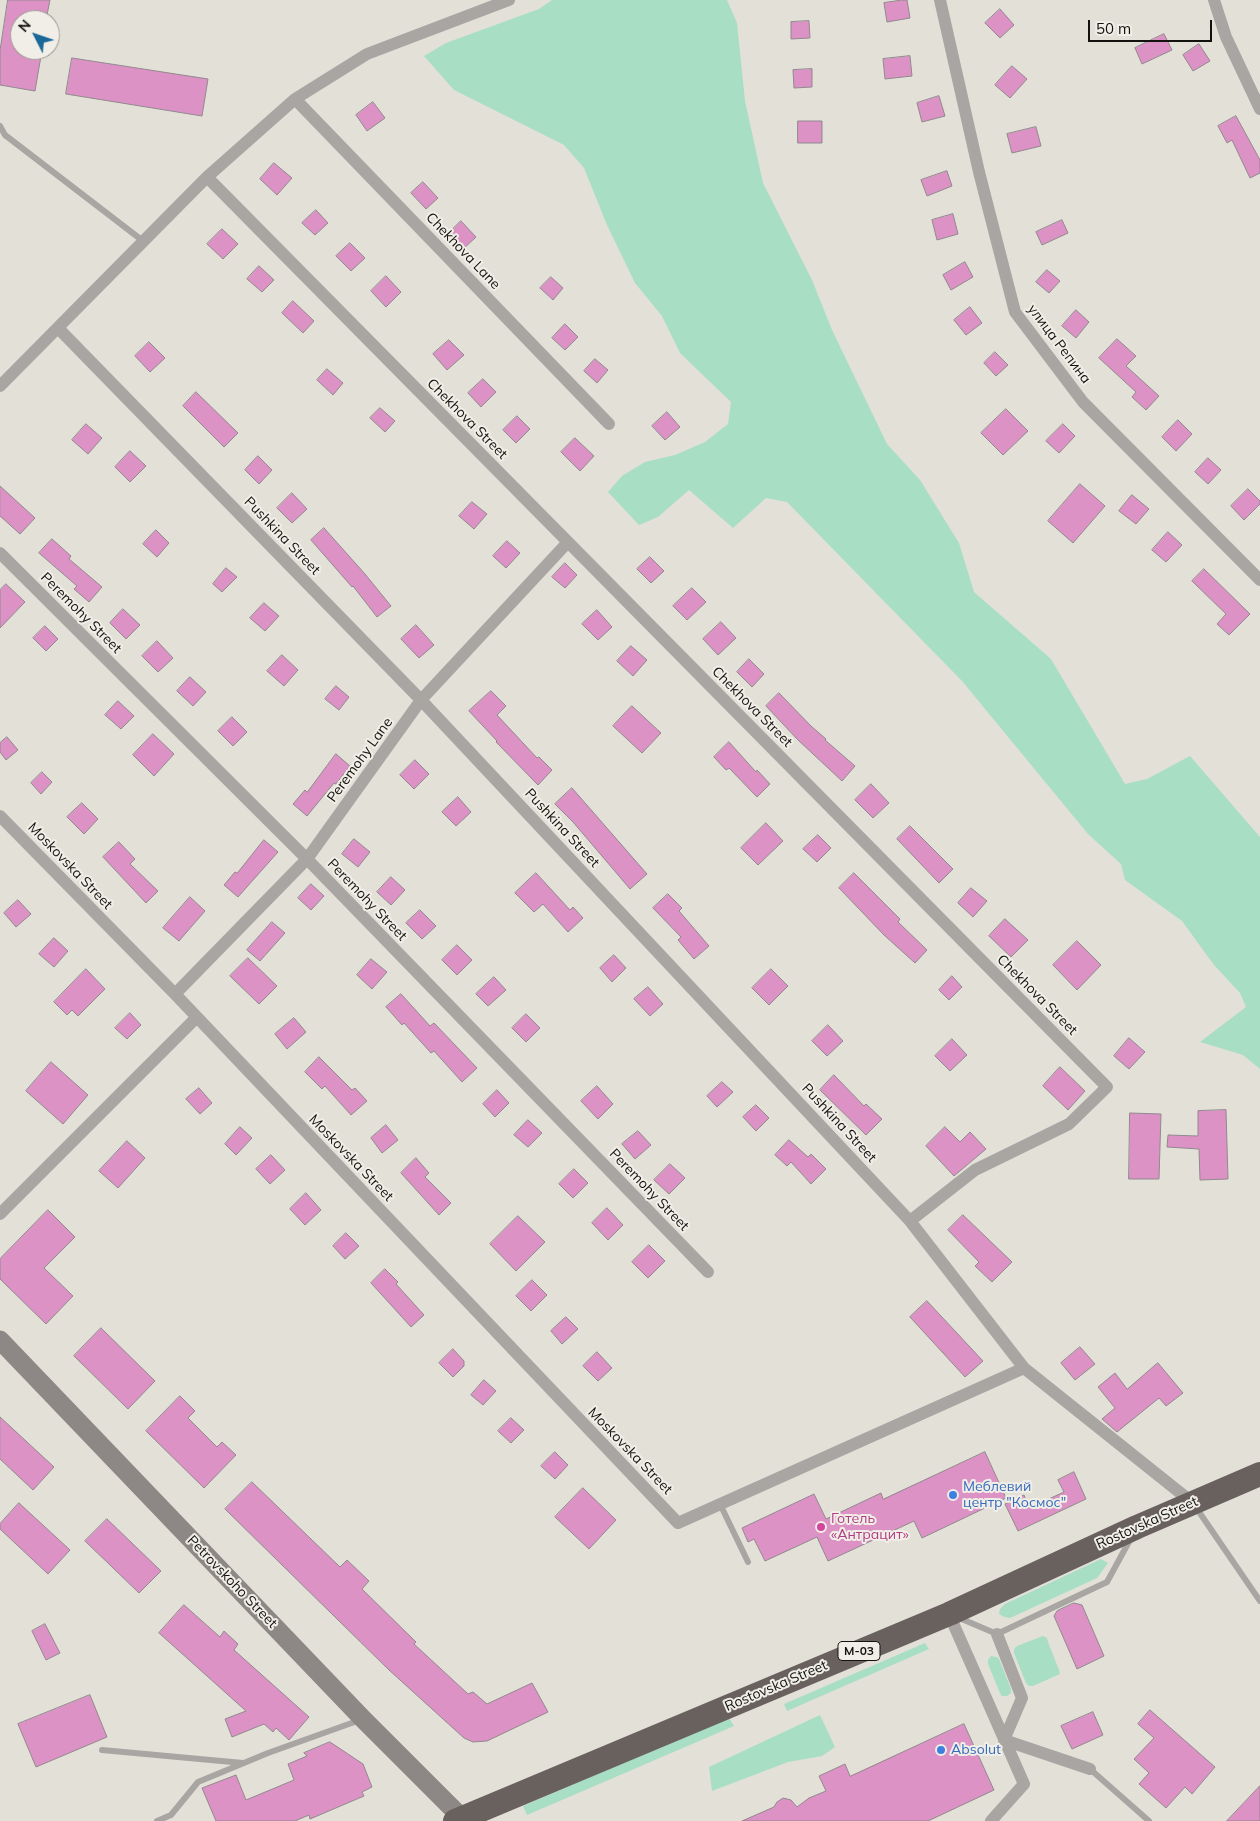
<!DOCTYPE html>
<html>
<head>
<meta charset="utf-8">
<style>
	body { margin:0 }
	#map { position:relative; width:1260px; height:1821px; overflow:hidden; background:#e3e0d8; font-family:Mulish,sans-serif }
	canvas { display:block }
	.north { position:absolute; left:10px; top:10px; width:50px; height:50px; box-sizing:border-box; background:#f0eee6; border:1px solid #989690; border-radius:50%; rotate:311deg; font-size:14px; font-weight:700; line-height:20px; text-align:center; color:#13120f }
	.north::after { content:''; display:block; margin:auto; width:18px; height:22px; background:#1c679a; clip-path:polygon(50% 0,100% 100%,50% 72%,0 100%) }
	.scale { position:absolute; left:1088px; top:20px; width:124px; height:22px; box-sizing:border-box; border:2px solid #13120f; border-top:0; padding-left:6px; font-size:15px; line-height:18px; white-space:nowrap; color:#13120f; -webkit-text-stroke:4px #f0eee6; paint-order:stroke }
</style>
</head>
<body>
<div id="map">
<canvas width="1260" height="1821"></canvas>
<div class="north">N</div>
<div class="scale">50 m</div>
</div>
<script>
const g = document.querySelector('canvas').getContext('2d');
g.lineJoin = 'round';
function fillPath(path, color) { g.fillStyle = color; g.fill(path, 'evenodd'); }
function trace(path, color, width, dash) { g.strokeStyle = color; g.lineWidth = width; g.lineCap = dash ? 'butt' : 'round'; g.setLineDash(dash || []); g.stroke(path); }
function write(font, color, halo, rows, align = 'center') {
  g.font = font + ' Mulish,sans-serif'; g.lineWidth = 4; g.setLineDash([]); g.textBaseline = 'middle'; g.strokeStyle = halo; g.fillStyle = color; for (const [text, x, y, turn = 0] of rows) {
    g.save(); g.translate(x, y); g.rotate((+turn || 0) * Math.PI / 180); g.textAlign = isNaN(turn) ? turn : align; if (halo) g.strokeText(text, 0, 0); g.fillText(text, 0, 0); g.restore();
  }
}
fillPath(new Path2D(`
	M552,0h175l10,23 8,78 18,82 49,97 20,50 55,114 33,36 39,63 15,49 77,67 74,125 22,-5 43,-23 70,81v232l-17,-14 -43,-13 46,-35 -6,-14 -26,-28 -32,-44 -57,-41 -4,-16 -33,-30 -126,-153 -175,-179 -21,-4 -33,30 -44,-38 -31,27 -19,8 -31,-33 14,-16 23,-14 30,-7 30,-13 23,-18 3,-22 -51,-49 -18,-37 -27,-33 -28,-58 -23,-57 -20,-23 -110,-55 -30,-34 22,-13 93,-34z
	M1101,1559l7,4 -11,15 -87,40 -6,-1 -5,-3 1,-5 5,-5z
	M1043,1636l4,2 1,4 11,28 1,4 -27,12h-4l-3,-3 -12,-30v-4l3,-3z
	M925,1643l4,6 -142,62 -3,-7z
	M991,1656l6,1 2,2 12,30v4l-4,3h-5l-2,-3 -12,-29v-4z
	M820,1715l15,32 -13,9 -34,6 -76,29 -3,-24z
	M729,1718l5,8 -207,89 -4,-9z`), '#a8dec3');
const building = new Path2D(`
	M8,0h42l-4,20h-26v30h22l-7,41 -35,-6v-34z
	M902,0h5l3,18 -23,4 -3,-19z
	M1000,9l14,16 -14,13 -15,-15z
	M809,21l1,17 -19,1v-17z
	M1164,34l8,16 -30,14 -7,-16z
	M1199,44l11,17 -17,10 -10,-16z
	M910,56l2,20 -27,3 -2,-20z
	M72,58l136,21 -6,37 -136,-22z
	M1012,66l15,13 -17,19 -15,-13z
	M812,69v18l-18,1 -1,-18z
	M939,96l6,20 -23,6 -5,-19z
	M373,102l12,16 -18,13 -11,-16z
	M1236,116l24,44v13l-10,5 -18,-38 -5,3 -9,-17z
	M798,121h24v22h-24z
	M1036,127l5,19 -29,7 -5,-19z
	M274,163l18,15 -15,17 -17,-16z
	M947,171l5,15 -25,10 -6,-16z
	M423,182l15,16 -12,11 -15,-16z
	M316,210l12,13 -13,12 -13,-12z
	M953,214l5,20 -21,6 -5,-20z
	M1062,220l6,13 -26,12 -6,-13z
	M461,221l15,16 -14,13 -15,-15z
	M222,229l16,15 -15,15 -16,-15z
	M350,243l15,15 -14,13 -15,-15z
	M965,262l8,15 -22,13 -8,-15z
	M259,266l15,14 -12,12 -15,-13z
	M1047,270l13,11 -11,12 -13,-11z
	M386,276l15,16 -15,15 -15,-16z
	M551,277l12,11 -10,12 -13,-12z
	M293,301l21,20 -11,12 -21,-20z
	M970,307l12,16 -16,12 -12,-15z
	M1076,310l13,12 -13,16 -14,-12z
	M565,324l13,13 -13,13 -13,-12z
	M1117,339l19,17 -10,10 33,30 -13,14 -14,-13 4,-5 -37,-34z
	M449,340l15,15 -17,15 -14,-16z
	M149,342l16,16 -15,14 -15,-16z
	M995,352l13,13 -12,11 -12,-13z
	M595,359l13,11 -11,13 -13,-12z
	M327,369l16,14 -10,12 -16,-15z
	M483,379l13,13 -15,15 -13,-14z
	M196,392l42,41 -14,14 -41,-41z
	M380,408l15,13 -10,11 -15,-14z
	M1006,409l22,22 -25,24 -22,-22z
	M667,412l13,15 -15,13 -13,-14z
	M517,416l13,13 -14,14 -13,-13z
	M1178,420l14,14 -16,17 -14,-14z
	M86,424l16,14 -14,16 -16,-14z
	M1063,424l12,12 -16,17 -13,-12z
	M575,438l19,18 -14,15 -19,-19z
	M130,451l16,15 -16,16 -15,-15z
	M258,456l14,14 -13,14 -14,-14z
	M1208,458l13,12 -13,14 -13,-12z
	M1080,484l25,22 -32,37 -25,-22z
	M0,486l35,32 -15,16 -20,-18z
	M1248,489l12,12v3l-16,16 -13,-14z
	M292,493l15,16 -15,14 -15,-15z
	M1132,495l17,14 -13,15 -17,-13z
	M472,502l15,12 -13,15 -15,-13z
	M324,528l41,46 26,32 -14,11 -24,-31 -1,1 -41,-47z
	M156,530l13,13 -12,14 -14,-13z
	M1168,532l14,13 -16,17 -14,-12z
	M52,539l19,17 -2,3 33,28 -13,15 -15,-13 3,-3 -38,-33z
	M507,541l13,12 -14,15 -13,-12z
	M650,557l14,14 -13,12 -14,-14z
	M565,563l12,12 -12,13 -13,-11z
	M226,568l11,9 -15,15 -9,-8z
	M1204,569l46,45 -21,21 -12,-11 9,-10 -34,-33z
	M6,584l19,18 -25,26v-38z
	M692,588l14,14 -19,18 -14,-14z
	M264,603l15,13 -14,15 -15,-13z
	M123,609l17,16 -14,14 -16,-16z
	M597,610l15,17 -14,13 -16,-16z
	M721,622l15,16 -18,17 -15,-16z
	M416,625l18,20 -15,13 -18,-19z
	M45,626l13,13 -12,12 -13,-13z
	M157,641l16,17 -15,14 -16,-16z
	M631,646l16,14 -14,16 -16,-15z
	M282,655l16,15 -14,16 -17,-15z
	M749,659l15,15 -12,13 -15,-15z
	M190,677l16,15 -13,14 -16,-15z
	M336,686l13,11 -10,13 -14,-11z
	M491,691l15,15 -9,9 40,43 2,-1 13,13 -14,15 -42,-43 1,-1 -28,-30z
	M779,693l32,33 15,13 -1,1 30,26 -13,15 -44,-41 -32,-34z
	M118,701l16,15 -13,13 -16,-14z
	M632,706l29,27 -19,20 -29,-27z
	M232,717l15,15 -14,14 -15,-15z
	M153,734l21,20 -20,22 -21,-21z
	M7,737l11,13 -12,10 -6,-8v-9z
	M729,742l27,30 1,-2 13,14 -13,13 -28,-29 -3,2 -12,-13z
	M336,754l14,12 -14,18 -2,-1 -27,33 -14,-12 12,-14 2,2z
	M415,760l14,14 -15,15 -14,-14z
	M42,772l10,10 -11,12 -10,-11z
	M871,784l18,19 -16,15 -18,-18z
	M572,788l75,86 -17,15 -57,-67 -18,-18z
	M458,797l13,15 -15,14 -14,-14z
	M82,803l16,16 -14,15 -17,-17z
	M766,823l17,18 -25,24 -17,-17z
	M910,826l43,43 -14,14 -42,-44z
	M818,835l13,13 -14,14 -14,-13z
	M354,839l16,13 -12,15 -16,-13z
	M264,840l14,12 -40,45 -14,-12 11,-13 2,1z
	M119,842l16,17 -5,5 28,27 -12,12 -43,-46z
	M536,873l34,37 3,-3 10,11 -15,14 -25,-28 -9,8 -19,-19z
	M854,873l46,46 -2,3 29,28 -12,13 -31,-28 -45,-47z
	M391,877l14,13 -14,15 -14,-13z
	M311,884l13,12 -13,14 -13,-12z
	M971,888l16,13 -14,16 -15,-14z
	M668,894l14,14 -3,3 30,35 -15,13 -16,-19 3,-3 -28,-29z
	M190,897l15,14 -26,30 -16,-13z
	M18,900l13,14 -15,13 -12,-14z
	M420,910l16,16 -14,13 -16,-16z
	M1005,919l23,21 -17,17 -22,-21z
	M272,922l13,11 -25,28 -13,-11z
	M54,938l14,13 -14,16 -15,-13z
	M1077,941l24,24 -24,25 -24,-25z
	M457,945l15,15 -15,15 -15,-15z
	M614,955l12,13 -14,14 -12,-14z
	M248,958l29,28 -18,18 -29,-28z
	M371,959l16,13 -15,17 -15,-14z
	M86,969l19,20 -27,27 -6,-6 -5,5 -13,-13z
	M771,969l17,17 -19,19 -17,-17z
	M952,976l10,11 -13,13 -10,-10z
	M494,977l12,13 -18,16 -12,-12z
	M648,987l15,17 -13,12 -16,-17z
	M401,994l29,32 4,-3 43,45 -15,14 -28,-31 -3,2 -27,-30 -2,2 -16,-18z
	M130,1013l11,12 -14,14 -12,-11z
	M526,1014l14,14 -14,14 -14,-14z
	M294,1018l12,14 -19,17 -12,-15z
	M828,1025l15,16 -16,15 -15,-15z
	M1129,1038l16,14 -16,17 -15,-13z
	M952,1039l15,16 -17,16 -15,-15z
	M319,1057l33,33 3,-2 12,13 -16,14 -26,-29 -3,3 -17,-17z
	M51,1062l37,33 -25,29 -37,-33z
	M1060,1067l25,24 -17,19 -25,-24z
	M834,1075l30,31 2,-2 16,15 -16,16 -46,-45z
	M722,1082l11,10 -16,15 -10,-11z
	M597,1086l16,18 -15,15 -17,-18z
	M199,1088l13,15 -12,11 -14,-15z
	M497,1090l12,13 -14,14 -12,-13z
	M756,1105l13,13 -13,13 -13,-14z
	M1226,1110l2,69 -28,1 -1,-31 -32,-2 1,-12 30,1v-25z
	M1130,1113l31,1 -2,65h-30z
	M528,1120l14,13 -14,14 -14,-12z
	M386,1125l12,15 -16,13 -11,-15z
	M240,1127l12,11 -16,17 -11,-11z
	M945,1127l15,15 10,-10 16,17 -32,27 -28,-30z
	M638,1131l13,14 -16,14 -13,-15z
	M789,1140l19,17 3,-3 15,15 -15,15 -20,-22 -4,4 -12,-11z
	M127,1141l18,17 -27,30 -19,-17z
	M271,1155l14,15 -15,14 -14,-15z
	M416,1158l13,15 -4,4 26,26 -12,12 -38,-42z
	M670,1164l15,14 -16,16 -15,-14z
	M574,1169l14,14 -15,15 -14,-14z
	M306,1193l15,17 -16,15 -15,-16z
	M607,1208l16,17 -15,15 -16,-17z
	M48,1210l27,27 -31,31 29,28 -27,28 -46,-45v-20z
	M963,1215l49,47 -20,20 -17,-16 4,-4 -31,-32z
	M518,1216l27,26 -29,29 -26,-27z
	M346,1233l13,13 -14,13 -12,-13z
	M649,1245l16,16 -17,17 -16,-16z
	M385,1269l13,13 -2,2 28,31 -13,12 -40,-44z
	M532,1280l15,15 -16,16 -15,-15z
	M927,1301l56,60 -18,16 -55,-60z
	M566,1317l12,12 -16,15 -11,-13z
	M101,1328l54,53 -27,28 -54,-53z
	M1080,1347l15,17 -20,16 -14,-17z
	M453,1349l11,12v5l-11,11 -14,-14z
	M597,1352l15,16 -14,13 -15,-15z
	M1158,1363l25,30 -17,13 -7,-8 -42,34 -15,-13 13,-11 -17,-21 17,-14 12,16z
	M484,1380l12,11 -13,14 -12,-10z
	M180,1396l15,15 -7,7 29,29 5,-5 14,13 -32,33 -58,-57z
	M0,1417l54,50 -21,23 -33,-31z
	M511,1418l13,12 -13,13 -13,-12z
	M555,1452l13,13 -13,14 -14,-13z
	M985,1452l21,46 -84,40 -8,-17 -86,40 -11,-24 -52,24 -11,-22 -6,3 -6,-14 72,-34 12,25 55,-26 2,6z
	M1074,1472l12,27 -68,32 -13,-27 19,-9 5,13 35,-16 -6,-12z
	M252,1482l88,85 7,-7 22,21 -7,8 54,53 -2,2 54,50 5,-2 14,12 45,-21 16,29 -61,29 -14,1 -9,-4 -75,-68 -164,-161z
	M583,1488l33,32 -27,29 -34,-32z
	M19,1503l51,47 -22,24 -48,-45v-5z
	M107,1519l54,52 -22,22 -54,-52z
	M1074,1603l8,2 22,51 -27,13 -23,-53 3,-5z
	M184,1605l36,32 4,-6 14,13 -4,6 75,67 -20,23 -13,-12 -3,4 -9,-8 -32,13 -7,-18 21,-8 -87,-78z
	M45,1624l15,29 -14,7 -14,-29z
	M90,1695l17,42 -71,30 -18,-43z
	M1150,1710l65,57 -23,27 -7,-7 -19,21 -27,-24 10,-11 -15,-14 20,-21 -16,-14z
	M1093,1712l10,23 -31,14 -11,-23z
	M964,1724l30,66 -66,31h-186l32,-14 3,-5 6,-4 8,2 6,7 12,-9 17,-7 -7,-15 26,-12 5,12z
	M330,1742l33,22 9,23 -10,5 2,4 -54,23 -1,-4 -14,6h-79l-14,-33 34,-13 10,25 48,-20 -6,-16 19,-8 -3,-3z
	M1260,1786v35h-33z`);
fillPath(building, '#dc92c4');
trace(building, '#90898d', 1);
trace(new Path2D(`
	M0,126l5,9 138,106
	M720,1504l28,58
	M1195,1506l65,95
	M957,1617l40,17 110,-52 24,-44
	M102,1750l141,13
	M1090,1769l59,52
	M157,1821l14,-6 27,-33 70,-29 92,-33`), '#a8a5a3', 6);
trace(new Path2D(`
	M940,0l39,172 36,140 68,90 177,178
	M1214,0l12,37 34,72
	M295,99l314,325
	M207,177l900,910 -38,37 -94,46 -65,51
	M58,328l363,372 489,521 114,147
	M0,386l207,-209 88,-78 72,-45 142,-54
	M0,553l307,306 401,413
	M0,816l175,178 503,529 346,-155 169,135
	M175,994l132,-135 114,-159 147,-158
	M0,1214l197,-197
	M949,1614l75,170 -33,37
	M997,1634l25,64 -18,42
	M1004,1740l86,29`), '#a8a5a3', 12);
trace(new Path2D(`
	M0,1340l363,379 102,102`), '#8d8785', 19);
trace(new Path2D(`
	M455,1821l494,-207 188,-87 123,-53`), '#68615d', 24);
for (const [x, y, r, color] of [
	[953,1495,5,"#3f7fe0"],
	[821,1527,5,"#d1479c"],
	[941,1750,5,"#3f7fe0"]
]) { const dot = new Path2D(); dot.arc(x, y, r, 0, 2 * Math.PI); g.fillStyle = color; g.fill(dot); trace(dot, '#f0eee6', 2); }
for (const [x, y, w] of [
	[859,1651,42]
]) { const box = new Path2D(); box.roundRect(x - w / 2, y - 9.5, w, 19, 4); g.fillStyle = '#f0eee6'; g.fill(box); trace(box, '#13120f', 1); }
write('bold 12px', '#13120f', null, [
	["М-03",859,1651]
]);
write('14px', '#13120f', '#f0eee6', [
	["Chekhova Lane",463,251,46],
	["улица Репина",1059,344,53],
	["Chekhova Street",467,419,45],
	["Pushkina Street",282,536,46],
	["Peremohy Street",81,613,45],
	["Chekhova Street",752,707,45],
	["Peremohy Lane",360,760,-54],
	["Pushkina Street",562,828,47],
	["Moskovska Street",70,866,46],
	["Peremohy Street",367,900,46],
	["Chekhova Street",1037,995,45],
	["Pushkina Street",839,1123,47],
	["Moskovska Street",351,1158,46],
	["Peremohy Street",649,1190,46],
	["Moskovska Street",630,1451,46],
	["Rostovska Street",1147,1523,-24],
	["Petrovskoho Street",232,1582,46],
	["Rostovska Street",776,1686,-23]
]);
write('14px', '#366cbe', '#f0eee6', [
	["Меблевий",963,1487],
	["центр \"Космос\"",963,1503],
	["Absolut",951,1750]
], 'left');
write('14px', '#b23c85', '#f0eee6', [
	["Готель",831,1519],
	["«Антрацит»",831,1535]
], 'left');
</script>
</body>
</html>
